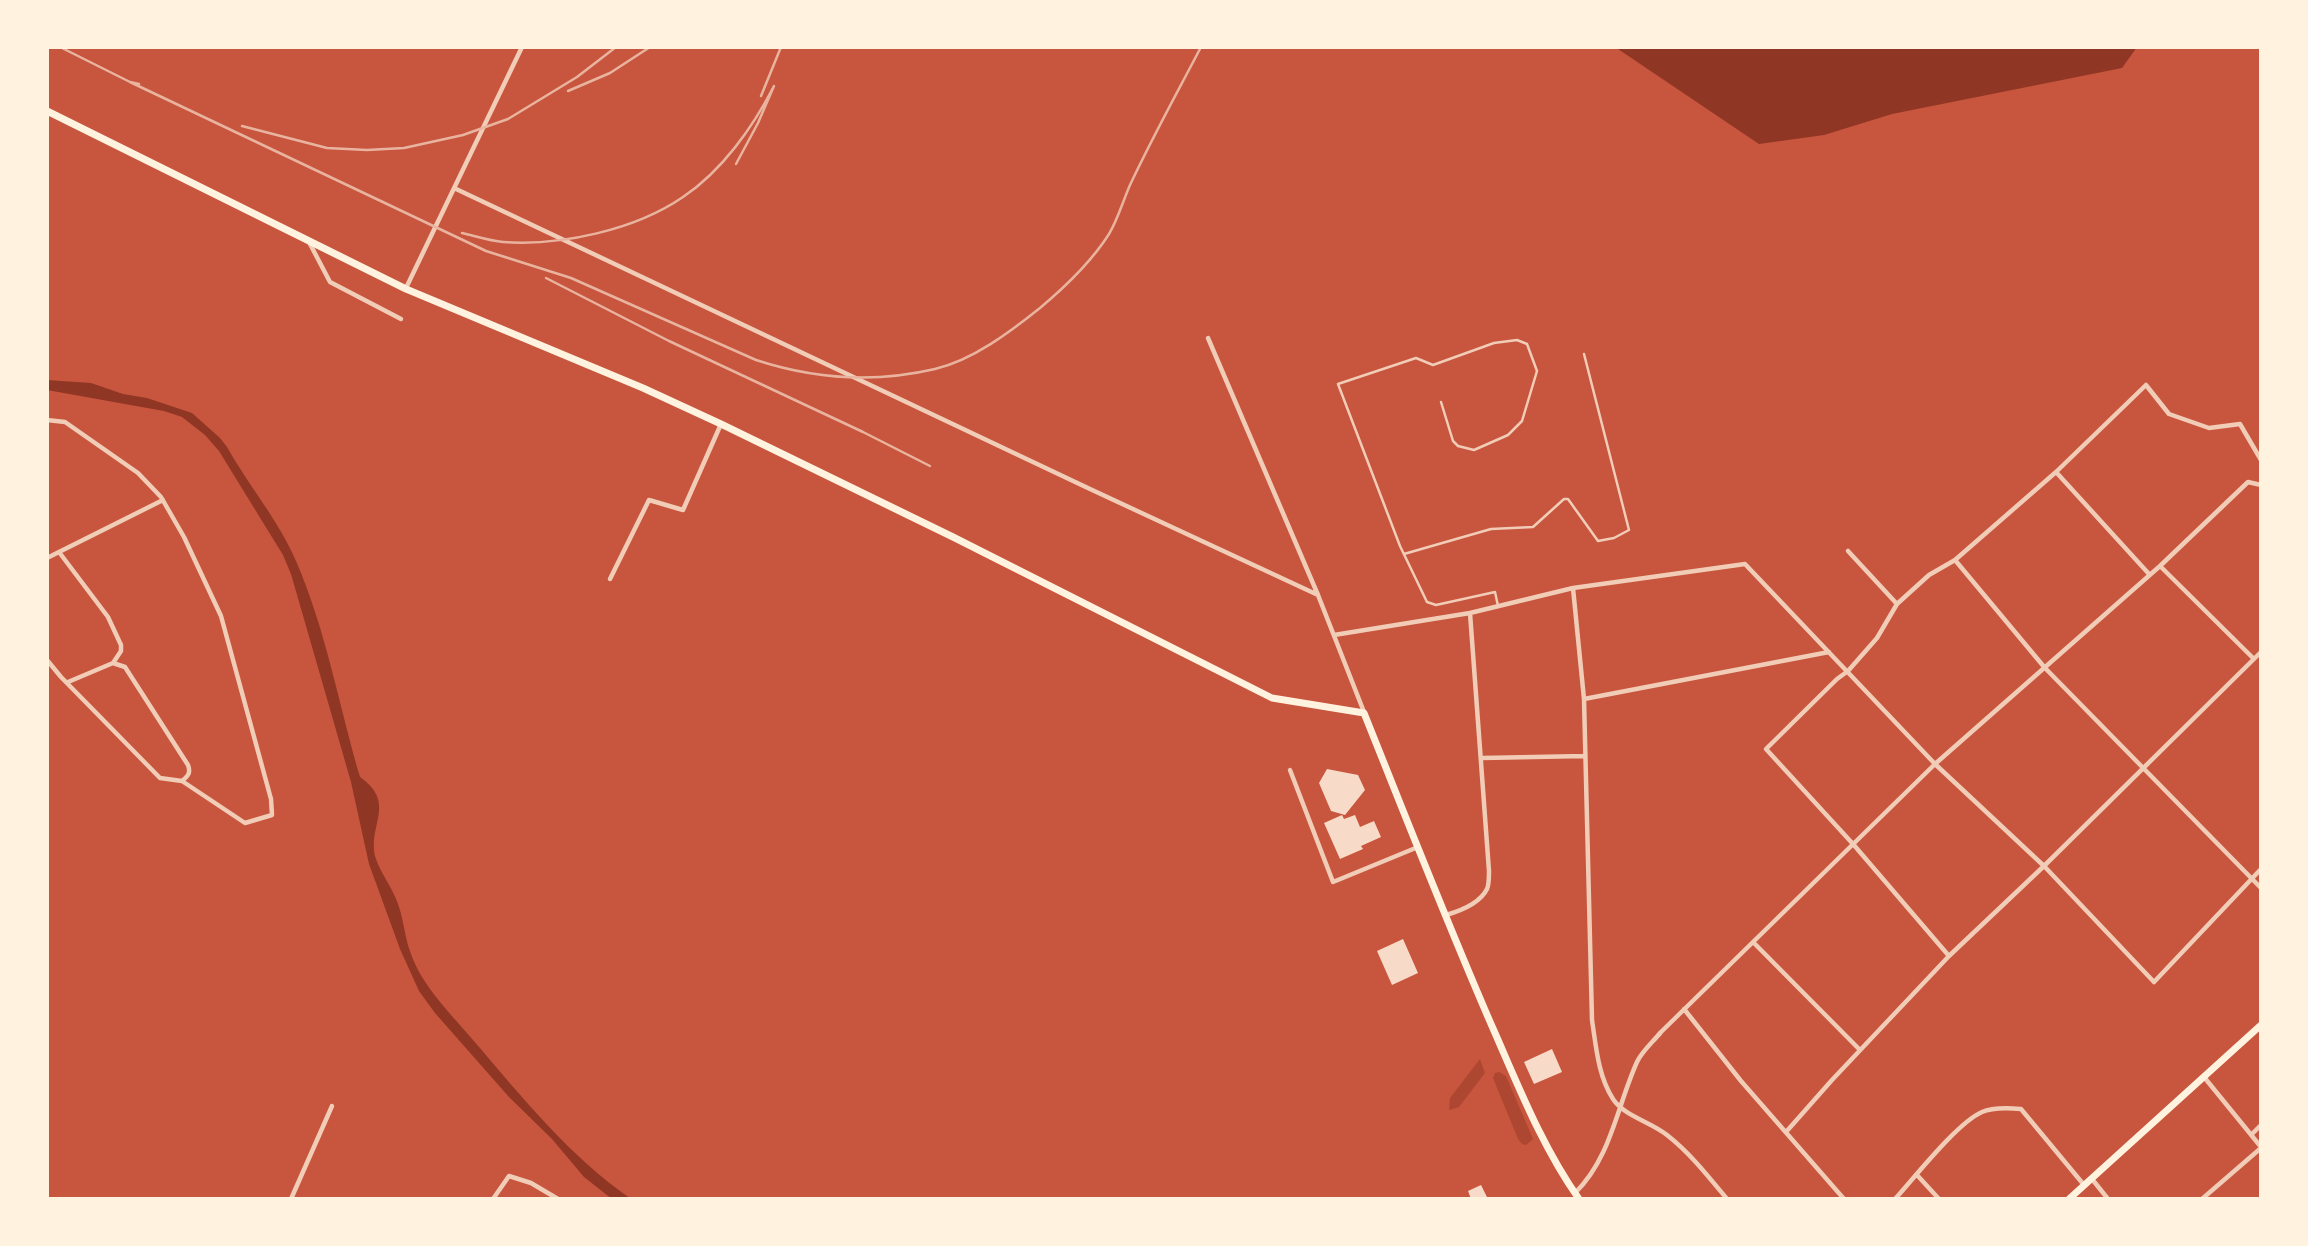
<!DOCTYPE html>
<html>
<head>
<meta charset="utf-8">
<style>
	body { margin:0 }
	#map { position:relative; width:2308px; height:1246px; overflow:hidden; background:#c8553d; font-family:Lato,sans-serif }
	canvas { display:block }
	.frame { position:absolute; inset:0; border:49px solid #fff3e0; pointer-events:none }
</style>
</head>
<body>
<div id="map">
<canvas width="2308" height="1246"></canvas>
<div class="frame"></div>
</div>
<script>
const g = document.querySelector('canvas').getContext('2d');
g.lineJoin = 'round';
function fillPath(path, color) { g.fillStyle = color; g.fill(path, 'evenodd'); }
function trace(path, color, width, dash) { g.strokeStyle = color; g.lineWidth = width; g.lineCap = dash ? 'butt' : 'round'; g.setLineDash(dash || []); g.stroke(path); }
fillPath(new Path2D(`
	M1480,1059l5,14 -26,34 -10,3 1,-12z
	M1499,1072l7,4 27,63 -7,6 -4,-1 -4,-5 -25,-61 2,-5z`), '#ae4732');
fillPath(new Path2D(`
	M1615,47h522l-15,21 -230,46 -68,21 -65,9z
	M47,380l44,3 32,11 24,4 45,15 28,25 7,9c22,39 52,74 69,114 30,69 43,145 64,216 38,27 6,49 16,82 5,15 18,31 23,48 5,15 6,32 12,47 11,32 41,61 62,86 50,58 95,115 158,159h-19l-28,-22 -32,-38 -43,-42 -74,-84 -16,-22 -19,-42 -31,-85 -18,-82 -60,-208 -8,-19 -64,-104 -14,-16 -23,-18 -18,-6 -117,-21z`), '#8f3625');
fillPath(new Path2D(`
	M1327,769l31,6 7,15 -20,25 -14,-4 -12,-28z
	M1342,815l2,4 11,-4 5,12 14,-6 7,16 -20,9 2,3 -23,10 -16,-36z
	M1403,939l15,34 -26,12 -15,-34z
	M1552,1049l10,23 -28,12 -10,-22z
	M1481,1185l7,14h-17l-3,-8z`), '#f7dbc8');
trace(new Path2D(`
	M1441,402l12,39 5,5 16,4 34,-15 14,-14 15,-50 -10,-27 -10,-4 -23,3 -61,22 -17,-7 -78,26 62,162 27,56 9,3 59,-13 3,14
	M1404,554l87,-25 42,-2 31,-28h4l30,42 16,-3 15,-8 -45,-176`), '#f1ccb7', 2.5);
trace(new Path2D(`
	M454,188l636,301 228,106
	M309,242l21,40 71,37
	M406,288l116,-241
	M1208,338l110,257 46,117
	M47,420l18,2 73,51 23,24 23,40 37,79 50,183 1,16 -27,8 -63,-42 -22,-3 -99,-101 -14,-17
	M2056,472l93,102
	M1848,551l49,53
	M59,552l49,65 13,28v6l-8,12 -45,19
	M47,558l116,-58
	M1955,560l90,108 216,220
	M2160,566l94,93
	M610,579l39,-79 34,10 38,-86
	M1573,588l11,111 8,321c4,26 6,56 21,79 11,17 38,23 54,36 23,18 41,41 60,64
	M1334,635l136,-22 103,-25 172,-24 190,200 109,102 110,116 107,-113
	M113,663l12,4 63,98c3,8 0,11 -6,16
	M1584,699l245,-47
	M1482,758l103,-2
	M1290,770l43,112 85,-35
	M1446,915c14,-4 34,-12 41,-26 2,-4 2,-12 2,-18l-19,-258
	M1754,943l106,107
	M1949,956l-96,-112 -87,-95 71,-70 11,-8 29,-33 20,-34 32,-29 26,-15 101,-88 90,-87 23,29 40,14 31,-4 21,36
	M1684,1009l57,72 103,118
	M2204,1077l57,70
	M1786,1132l46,-52 117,-124 95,-90 217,-214
	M2251,1135l10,-10
	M1917,1175l22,24
	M2092,1179l16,20
	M1575,1193c36,-35 42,-87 62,-131 5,-11 16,-20 24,-30l274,-268 225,-198 88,-84 13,3
	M291,1199l41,-93
	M493,1199l16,-23 22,7 27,16
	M1895,1199c20,-22 62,-76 87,-87 11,-5 27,-4 39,-3l63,76
	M2202,1199l59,-51`), '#f1ccb7', 4.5);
trace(new Path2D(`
	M47,111l359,178 237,99 78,36 232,113 319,161 92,15c43,107 85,215 131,320 25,57 48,115 84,166
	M2069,1199l192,-174`), '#fff3e0', 7);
trace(new Path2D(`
	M60,47l70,35 9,2
	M130,82l356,169 85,27 185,82c58,19 119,23 179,9 38,-9 75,-37 105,-61 25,-21 52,-47 69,-74 9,-15 14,-33 21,-49 22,-47 47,-92 71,-138
	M568,91l42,-18 40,-26
	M761,96l20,-49
	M242,126l85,22 40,2 37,-2 59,-13 45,-16 69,-42 39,-30
	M462,233c13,3 28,8 41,9 58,4 132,-12 180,-45 39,-26 70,-70 91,-111l-16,37 -22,41
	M546,278l123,63 194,91 67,34`), '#e9b49f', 2.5);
</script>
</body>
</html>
